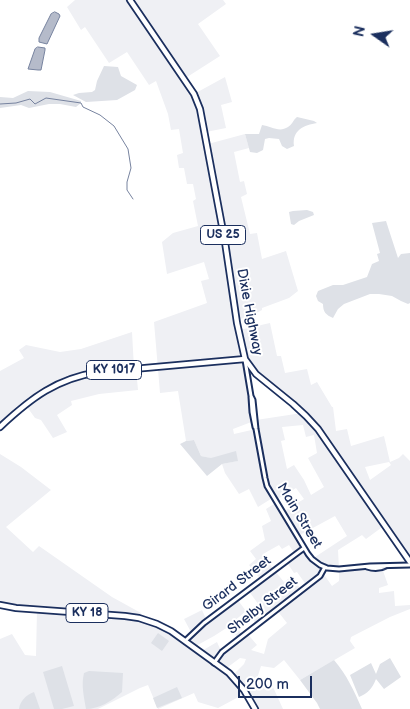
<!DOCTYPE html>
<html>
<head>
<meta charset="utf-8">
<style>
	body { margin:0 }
	#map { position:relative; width:410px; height:709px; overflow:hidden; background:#fff; font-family:"Balsamiq Sans",sans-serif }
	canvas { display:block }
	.north { position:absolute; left:350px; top:10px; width:50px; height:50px; -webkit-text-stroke:4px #fff; paint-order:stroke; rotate:283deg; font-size:14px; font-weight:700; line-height:20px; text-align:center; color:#1b2f5e }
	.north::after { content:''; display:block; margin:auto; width:18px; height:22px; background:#1b2f5e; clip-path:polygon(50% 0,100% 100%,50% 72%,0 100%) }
	.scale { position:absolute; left:238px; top:676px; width:74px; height:22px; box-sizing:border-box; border:2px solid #1b2f5e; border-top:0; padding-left:6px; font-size:15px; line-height:18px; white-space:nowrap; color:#1b2f5e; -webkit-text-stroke:4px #fff; paint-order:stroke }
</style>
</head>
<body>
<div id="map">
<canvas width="410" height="709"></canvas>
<div class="north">N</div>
<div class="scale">200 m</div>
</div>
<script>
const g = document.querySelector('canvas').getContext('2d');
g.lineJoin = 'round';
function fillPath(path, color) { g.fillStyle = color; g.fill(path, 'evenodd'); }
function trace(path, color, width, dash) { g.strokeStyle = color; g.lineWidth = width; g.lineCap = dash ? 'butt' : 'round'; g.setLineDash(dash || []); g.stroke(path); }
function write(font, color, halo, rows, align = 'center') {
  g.font = font + ' "Balsamiq Sans",sans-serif'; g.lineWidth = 4; g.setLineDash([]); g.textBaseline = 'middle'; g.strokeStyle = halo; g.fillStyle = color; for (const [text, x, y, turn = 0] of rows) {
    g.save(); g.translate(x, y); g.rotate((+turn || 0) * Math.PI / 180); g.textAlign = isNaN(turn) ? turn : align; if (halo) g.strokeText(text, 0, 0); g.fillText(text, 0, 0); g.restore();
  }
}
fillPath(new Path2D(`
	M75,0h148l3,4 -28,20 22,32 -36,23 10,15 31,-17 7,25 -11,3 5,23 -20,4 2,12 37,-10 4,14 -15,4 6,30 4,-1 3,13 -6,3 9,37 7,-1 5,26 24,-8 12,40 -9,7 -27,10v2l-15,8 -10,1 2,11 31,-7 7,33h4l4,17 22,-4 4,16 6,-3 15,25h1l3,24 11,-2 4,17 33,-10 6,26 9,-4 4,-4 7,7v101l-25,-37 -19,14 -4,-4 -24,15 1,19 28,-2 15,1 6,17 -9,3v5l15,-2 1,15 15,-1v4l-20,8 -39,20 -1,4 5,7 -55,32 -16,-20 -10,8 -13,-2 -5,16 17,5 10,22h-28l-9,-16 -28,15 -20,-6 -4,-9 -36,16 -10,-24 -8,3 -42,21h-98v-70l12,-5 13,21 11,1 1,-46 -37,-5v-151l21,13 30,23 -45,37 27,25 6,-6 73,51 29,16 -2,5 12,3 34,20 7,-7 -8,-15 18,-9 5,11 30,-22 9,12 5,-4 10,13 -5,4 -10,-13 -14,12 10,11 4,-2 11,13 -6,5 13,4 4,-15 19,-16 -11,-14 -9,7 -19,-26 13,-10 -12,-15 7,-6 -6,-8 15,-11 -3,-14 9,-5 -5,-12 11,-7 6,10 21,-13 -8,-11 -20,12 -2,-3 -16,10 -9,-18 -10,5 -14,-21 -3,-9 15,-3 -27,-3 -9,-2 -7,-16 -8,1 -8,-50 -18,2 -6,-71 53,-19 -6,-22 8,-2 -5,-17 -37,12 -5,-32 11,-9 25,-7 -5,-25 3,-2 -3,-15h-6l-3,-16h-5l-2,-13 6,-2 -4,-24 -8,1 -3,-16 -12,-33 -7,4 -22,-33 -18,11 -24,-36 -4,3 -14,-23zM246,365h2l54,48 -46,7v9l-22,5 -1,-5 21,-8zM303,425l3,12 8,-2 3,18 -9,5 16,29 -13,8 -7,-15 -10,-15 -7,4 -6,-28 4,-1 -3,-13zM389,462l2,3 -21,15 -5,-13zM335,516l12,20 -35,23 -14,-23zM279,545l3,4 7,-4 6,9 -9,7 8,12 3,-1 10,14 -6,4 -9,-14 -8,6 -17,-21 -5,-5 1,-2zM325,567l14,3v11l-7,5 -9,-13zM228,627l10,11 -17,13 -4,-9 -17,10 -6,-5 20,-11zM240,658l6,1 -2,5 -12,12 -8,-6z
	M132,332l2,36h2l2,22 -39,4 -28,7 1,4 -15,10 10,17 -14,6 -12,-18 -6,-2 -10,-14 -25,23v-56l24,-13 -5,-8 7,-5 34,7 21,-3z`), '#eff0f4');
fillPath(new Path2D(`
	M104,66l14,1 3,9 16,9 -2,5 -18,10 -31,2 -13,-7 6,-2 13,-1 3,-2 2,-9z
	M28,91l22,1 31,9v2l-5,4 -16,-3h-11l-20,4 -8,-3 -21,3v-11l13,1z
	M297,117l17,4 3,2c-13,2 -25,7 -23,23l-7,3 -5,-3 -3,-7 -10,-1 -4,1 -2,11 -6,3 -7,-1 -5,-18h14l3,-9c9,1 17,8 26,2 4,-2 5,-7 9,-10z
	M307,210l6,2 1,3 -15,6 -5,4 -3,-1 -2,-12 4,-1z
	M386,221l12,37 3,-4 9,-1v50l-2,1 -7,-3 -9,-5 -13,-2h-9l-26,10 -6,5 -5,9c-7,-3 -10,-6 -10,-14l-5,-3 -2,-5 2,-5 15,-6h10l24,-8 5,-13 7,-3 -2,-7 3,-1 -8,-30z
	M194,440l7,16 10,2 25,-7 2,10 -16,3 -15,12 -27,-32 6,-3z
	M158,633l11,8 -7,10 -11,-8z
	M390,658l11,19 -17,12 -8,-10c-4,10 -8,14 -17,18l-9,-22 21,-12 5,11 4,-10z
	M334,660c13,15 20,31 28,49h-42l-3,-6 -17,-23z
	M62,666l12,40 -12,3h-8l-11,-37z
	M89,671l34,2 -1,19c-10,9 -23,17 -36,17 -2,-12 -5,-24 -2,-36z
	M177,687l5,11 -25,10 -4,-10z
	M34,692l6,17h-21c1,-8 7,-14 15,-17z`), '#dee1e7');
const water = new Path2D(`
	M55,12l4,2 1,2 -13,28 -8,-2v-4l12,-24z
	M38,47l7,1v2l-4,20h-3l-10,-1 7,-20z`);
fillPath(water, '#b5bbca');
trace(water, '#77839f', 1);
trace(new Path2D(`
	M0,104l16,-1 14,-4 5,5 11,-6 35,5 2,4 17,8 14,11 14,23 3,19 -4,14v8l6,9`), '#77839f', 1);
const tertiary = new Path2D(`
	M245,360l6,36 2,4 3,29 9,49 2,8 41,68 4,5 8,6 7,3 12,1 31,-3 40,-1
	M251,397l1,15 3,15
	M367,567c6,2 13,2 19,-1
	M185,641l19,-18 100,-75
	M214,663l8,-11 98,-76 5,-9`);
const primary = new Path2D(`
	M130,0l64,94 6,15 25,133 12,81 8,36 11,15 37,30 13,12 12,13 92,133
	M0,427c31,-29 57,-49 100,-55l145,-13
	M0,605l16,3 109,8 14,2 18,6 14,7 58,42 15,17 11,19`);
trace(tertiary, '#1b2f5e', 7);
trace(primary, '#1b2f5e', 8);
trace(tertiary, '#fff', 3);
trace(primary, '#fff', 4.5);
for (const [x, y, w] of [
	[223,235,45],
	[114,370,55],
	[87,613,42]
]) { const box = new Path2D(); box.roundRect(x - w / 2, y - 9.5, w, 19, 4); g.fillStyle = '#fff'; g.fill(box); trace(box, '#1b2f5e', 1); }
write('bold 12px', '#1b2f5e', null, [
	["US 25",223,235],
	["KY 1017",114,370],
	["KY 18",87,613]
]);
write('14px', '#1b2f5e', '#fff', [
	["Dixie Highway",249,312,79],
	["Main Street",299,516,59],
	["Girard Street",237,584,-37],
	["Shelby Street",263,606,-38]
]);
</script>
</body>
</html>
